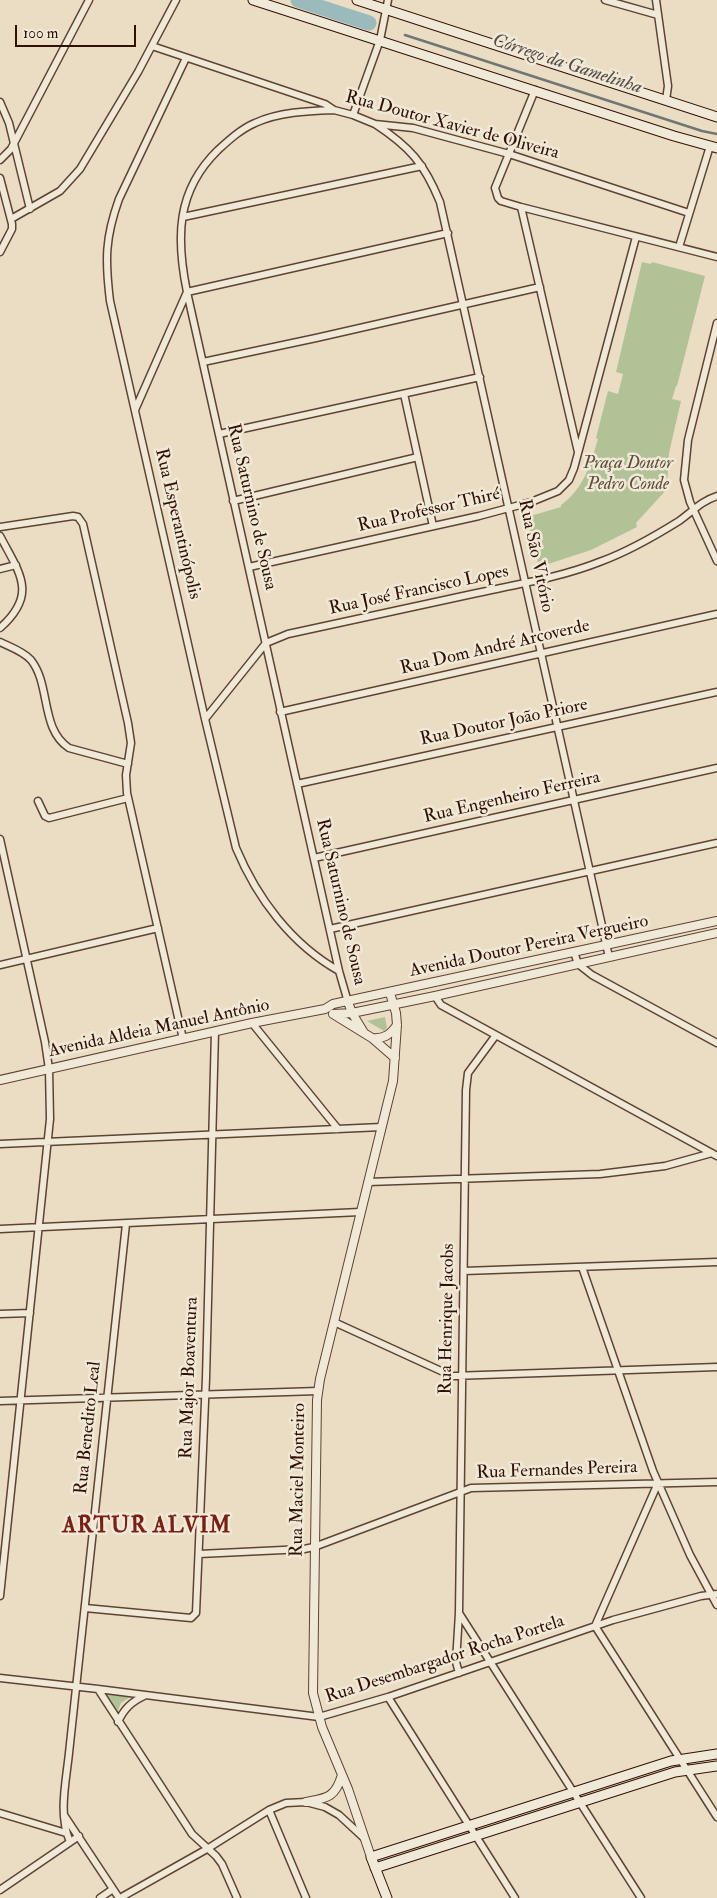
<!DOCTYPE html>
<html>
<head>
<meta charset="utf-8">
<style>
	body { margin:0 }
	#map { position:relative; width:717px; height:1898px; overflow:hidden; background:#eaddc3; font-family:"IM FELL Double Pica",serif }
	canvas { display:block }
	.scale { position:absolute; left:15px; top:25px; width:121px; height:22px; box-sizing:border-box; border:2px solid #301003; border-top:0; padding-left:6px; font-size:15px; line-height:18px; white-space:nowrap; color:#301003; -webkit-text-stroke:4px #f1e9d8; paint-order:stroke }
</style>
</head>
<body>
<div id="map">
<canvas width="717" height="1898"></canvas>
<div class="scale">100 m</div>
</div>
<script>
const g = document.querySelector('canvas').getContext('2d');
g.lineJoin = 'round';
function fillPath(path, color) { g.fillStyle = color; g.fill(path, 'evenodd'); }
function trace(path, color, width, dash) { g.strokeStyle = color; g.lineWidth = width; g.lineCap = dash ? 'butt' : 'round'; g.setLineDash(dash || []); g.stroke(path); }
function write(font, color, halo, rows, align = 'center') {
  g.font = font + ' "IM FELL Double Pica",serif'; g.lineWidth = 5; g.setLineDash([]); g.textBaseline = 'middle'; g.strokeStyle = halo; g.fillStyle = color; for (const [text, x, y, turn = 0] of rows) {
    g.save(); g.translate(x, y); g.rotate((+turn || 0) * Math.PI / 180); g.textAlign = isNaN(turn) ? turn : align; if (halo) g.strokeText(text, 0, 0); g.fillText(text, 0, 0); g.restore();
  }
}
fillPath(new Path2D(`
	M642,262l9,2 1,-2 53,14 -28,110h-1l-4,13 9,2 -12,52 -2,36 -31,34 1,4 -46,23 -52,17 -12,-50 34,-10v-2c23,-17 29,-39 37,-66l-2,-1 12,-47 10,3 5,-20 -7,-2z
	M385,1017l2,11 -3,3 -17,-10z
	M107,1693l23,4 -9,6 -4,10 -11,-17z`), '#b2c297');
trace(new Path2D(`
	M405,35l297,96 15,3`), '#707672', 2.5);
trace(new Path2D(`
	M298,0l71,23`), '#9ababc', 15);
const minor = new Path2D(`
	M605,0l53,15
	M656,0l12,86 -2,14
	M152,46l173,58 9,6 19,5 22,9 38,4 96,26 180,59
	M186,58l-67,141c-14,39 -14,61 -9,102l95,418 31,129c21,50 55,96 103,123
	M535,90l-40,98 3,10 3,3 20,6 196,50
	M0,102l9,21 21,86
	M334,110c-27,1 -55,2 -79,13 -14,6 -26,17 -37,27 -42,41 -42,88 -31,142l152,679 9,31
	M353,115l27,-75 8,-40
	M375,124c35,23 49,39 65,78l169,755
	M0,160l11,-11 78,-149
	M0,178l12,46v5l-12,23
	M521,207l57,245
	M183,217l239,-51
	M11,219l49,-28 20,-22 58,-97 38,-72
	M679,247l31,-101
	M717,323l-29,117 -4,40 6,22 27,59
	M203,362l113,-24 224,-51
	M404,394l29,132
	M135,410l52,-118 261,-59
	M219,434l261,-57
	M233,501l185,-44
	M0,527l73,-11 5,1 5,7 45,199 3,20 -5,32 1,18 56,246
	M0,536c20,38 38,58 0,92
	M249,567l230,-51 52,-14 27,-11 11,-11 5,-12 62,-231
	M0,569l16,-4
	M0,642c10,5 23,9 31,18 20,25 9,69 38,88l59,16
	M280,712l437,-98
	M205,719l61,-76 22,-9c63,-14 126,-27 189,-41 43,-9 85,-16 125,-32 27,-10 53,-25 77,-40 13,-9 22,-20 38,-25
	M297,784l420,-92
	M38,801l7,15 4,2 79,-20
	M0,839l45,203 4,27 1,50 -50,477
	M314,858l403,-90
	M330,929l387,-86
	M574,952l4,12 14,11 125,68
	M0,965l158,-37
	M435,996l6,9 276,151
	M252,1023l86,106
	M0,1144l382,-17
	M368,1182l232,-8 65,-8 47,-13
	M0,1229l360,-17
	M582,1267l71,204 37,84 27,50
	M464,1271l253,-9
	M0,1314l30,-1
	M334,1322l118,54 265,-9
	M0,1401l318,-10
	M199,1554l105,-5 10,-2 157,-59 246,-6
	M85,1608l106,10 5,-5 10,-235 9,-347
	M459,1613l182,285
	M595,1626l122,191
	M595,1626l63,-143
	M459,1673l-3,-11 3,-49 7,-523 2,-17 28,-38
	M0,1678l98,11 221,28 69,-20 225,-77 88,-24 16,-2
	M98,1689l94,145 24,22 6,8 15,34
	M388,1697l127,201
	M118,1722c6,-13 13,-20 26,-26
	M269,1810l37,88
	M0,1813l66,20
	M64,1815l55,83
	M70,1842c-12,-27 -4,-60 -1,-89l57,-529
	M0,1890l79,-54
	M100,1898l13,-9
	M120,1898l87,-49 62,-39 17,-7 20,-1 19,5 14,8 26,24`);
const tertiary = new Path2D(`
	M348,1002l4,11 11,18
	M333,1014l19,-1 83,-17 282,-63
	M333,1014l39,24 23,20
	M372,1038c12,1 18,-3 25,-13
	M0,1080l252,-57 73,-14 8,-5 384,-83
	M306,1802c21,-4 29,-4 36,-27
	M371,1857l-23,-68 -26,-62 -9,-34 4,-293 3,-21 73,-298 4,-56 -1,-12 -6,-20`);
const secondary = new Path2D(`
	M253,0l421,136 43,12
	M357,0l360,117
	M375,1868l300,-96 42,-6
	M387,1898l-16,-41 300,-96 46,-7`);
trace(minor, '#5e4333', 9);
trace(tertiary, '#5e4333', 10);
trace(secondary, '#301003', 11);
trace(minor, '#f1e9d8', 6);
trace(tertiary, '#f1e9d8', 8);
trace(secondary, '#f1e9d8', 9);
write('18px', '#301003', '#f1e9d8', [
	["Rua Doutor Xavier de Oliveira",452,126,15],
	["Rua Saturnino de Sousa",251,507,77],
	["Rua Professor Thiré",429,511,-13],
	["Rua Esperantinópolis",177,524,77],
	["Rua São Vitório",535,556,78],
	["Rua José Francisco Lopes",419,591,-12],
	["Rua Dom André Arcoverde",495,648,-13],
	["Rua Doutor João Priore",504,723,-12],
	["Rua Engenheiro Ferreira",512,798,-13],
	["Rua Saturnino de Sousa",340,902,77],
	["Avenida Doutor Pereira Vergueiro",529,947,-12],
	["Avenida Aldeia Manuel Antônio",159,1029,-12],
	["Rua Henrique Jacobs",448,1319,-89],
	["Rua Major Boaventura",190,1378,-88],
	["Rua Benedito Leal",89,1428,-84],
	["Rua Fernandes Pereira",557,1471,-2],
	["Rua Maciel Monteiro",299,1480,-89],
	["Rua Desembargador Rocha Portela",445,1660,-18]
]);
write('italic 18px', '#5e4e37', '#f1e9d8', [
	["Praça Doutor",628,464],
	["Pedro Conde",628,485]
]);
write('italic 19px', '#554c44', '#f1e9d8', [
	["Córrego da Gamelinha",567,65,18]
]);
g.letterSpacing = '1px';
write('bold 22px', '#7a1f14', '#f1e9d8', [
	["ARTUR ALVIM",147,1527]
]);
g.letterSpacing = '0px';
</script>
</body>
</html>
